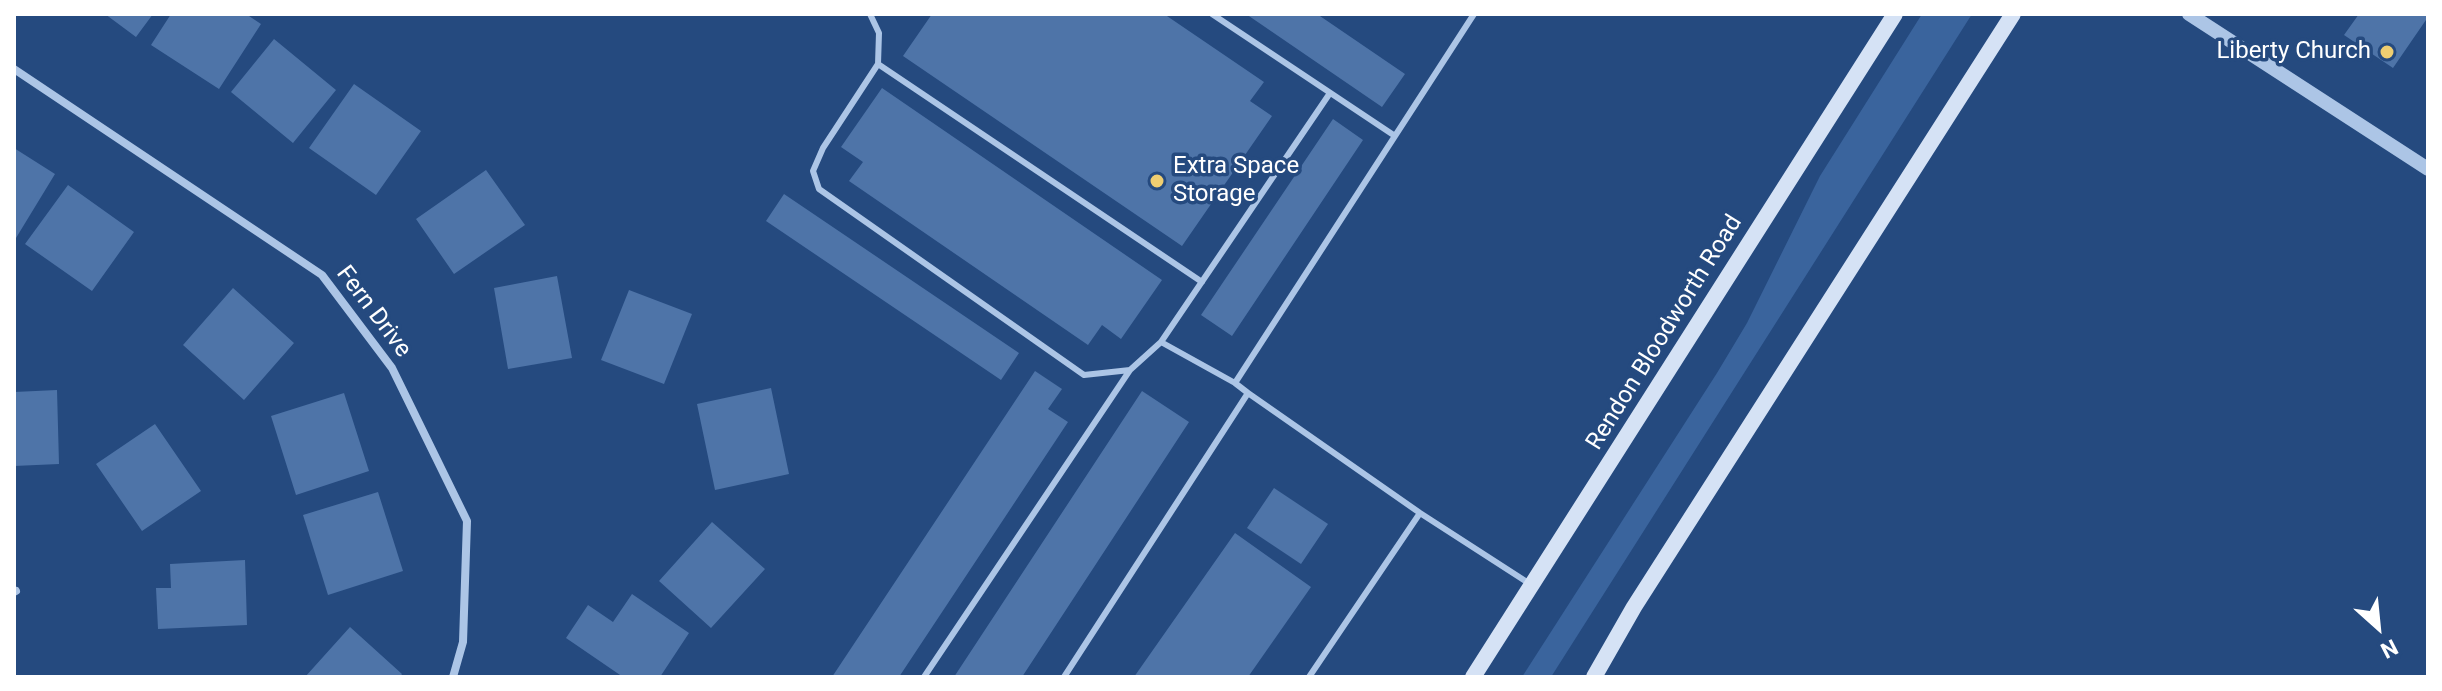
<!DOCTYPE html>
<html>
<head>
<meta charset="utf-8">
<style>
	body { margin:0 }
	#map { position:relative; width:2442px; height:691px; overflow:hidden; background:#254a7f; font-family:Roboto,sans-serif }
	canvas { display:block }
	.frame { position:absolute; inset:0; border:16px solid #fff; pointer-events:none }
	.north { position:absolute; left:2338px; top:587px; width:80px; height:80px; -webkit-text-stroke:6px #254a7f; paint-order:stroke; rotate:153deg; font-size:22px; font-weight:700; line-height:32px; text-align:center; color:#fff }
	.north::after { content:''; display:block; margin:auto; width:28px; height:36px; background:#fff; clip-path:polygon(50% 0,100% 100%,50% 72%,0 100%) }
</style>
</head>
<body>
<div id="map">
<canvas width="2442" height="691"></canvas>
<div class="frame"></div>
<div class="north">N</div>
</div>
<script>
const g = document.querySelector('canvas').getContext('2d');
g.lineJoin = 'round';
function fillPath(path, color) { g.fillStyle = color; g.fill(path, 'evenodd'); }
function trace(path, color, width, dash) { g.strokeStyle = color; g.lineWidth = width; g.lineCap = dash ? 'butt' : 'round'; g.setLineDash(dash || []); g.stroke(path); }
function write(font, color, halo, rows, align = 'center') {
  g.font = font + ' Roboto,sans-serif'; g.lineWidth = 7; g.setLineDash([]); g.textBaseline = 'middle'; g.strokeStyle = halo; g.fillStyle = color; for (const [text, x, y, turn = 0] of rows) {
    g.save(); g.translate(x, y); g.rotate((+turn || 0) * Math.PI / 180); g.textAlign = isNaN(turn) ? turn : align; if (halo) g.strokeText(text, 0, 0); g.fillText(text, 0, 0); g.restore();
  }
}
fillPath(new Path2D(`
	M1922,14h50l-421,663h-29l195,-304 30,-50 73,-147z`), '#3a649d');
fillPath(new Path2D(`
	M105,14h48l-17,23z
	M171,14h75l15,10 -42,65 -68,-44z
	M932,14h232l100,68 -14,19 22,15 -90,130 -279,-190z
	M1246,14h71l88,60 -23,33z
	M2359,14h69v3l-35,51 -49,-33z
	M274,39l62,51 -43,53 -62,-51z
	M354,84l67,47 -45,64 -67,-47z
	M882,88l280,192 -41,59 -19,-14 -14,20 -239,-164 14,-19 -22,-15z
	M1333,119l30,21 -131,196 -31,-21z
	M14,148l41,26 -39,64 -2,-2z
	M486,170l39,55 -71,49 -38,-55z
	M68,185l66,47 -42,59 -67,-47z
	M784,194l235,159 -18,27 -235,-159z
	M557,276l15,82 -64,11 -14,-81z
	M233,288l61,55 -50,57 -61,-55z
	M629,290l63,24 -28,70 -63,-24z
	M1035,371l27,18 -14,20 20,13 -169,255h-67z
	M771,388l18,86 -74,16 -18,-86z
	M57,390l2,74 -45,2v-74z
	M1142,391l47,31 -167,255h-68z
	M344,393l25,78 -73,24 -25,-79z
	M155,424l46,67 -59,40 -46,-67z
	M1274,488l54,36 -27,40 -54,-36z
	M378,492l25,79 -75,24 -25,-80z
	M712,522l53,47 -54,59 -52,-47z
	M1235,533l76,54 -63,90h-114z
	M245,560l2,65 -89,4 -2,-41h15l-1,-24z
	M632,594l57,39 -29,44h-37l-57,-39 22,-33 25,17z
	M350,627l52,47 -2,3h-95z`), '#4e74a8');
trace(new Path2D(`
	M870,14l9,19 -1,31 -55,84 -10,23 6,18 265,186 46,-5 31,-28 74,41
	M1212,14l183,122
	M878,64l324,218
	M1161,342l169,-249
	M1248,393l-13,-10 239,-369
	M924,677l206,-307
	M1064,677l184,-284 172,120 110,71
	M1309,677l111,-164`), '#acc5e6', 6);
trace(new Path2D(`
	M14,69l308,206 70,93 75,153 -4,121 -10,35
	M14,592l2,-1`), '#acc5e6', 8);
trace(new Path2D(`
	M2189,14l239,155`), '#acc5e6', 14);
trace(new Path2D(`
	M1473,677l422,-663
	M1594,677l40,-70 379,-593`), '#d5e2f5', 16);
for (const [x, y, r, color] of [
	[2387,52,8,"#efce71"],
	[1157,181,8,"#efce71"]
]) { const dot = new Path2D(); dot.arc(x, y, r, 0, 2 * Math.PI); g.fillStyle = color; g.fill(dot); trace(dot, '#254a7f', 3); }
write('24px', '#fff', '#254a7f', [
	["Liberty Church",2371,52],
	["Extra Space",1173,167,"left"],
	["Storage",1173,195,"left"]
], 'right');
write('24px', '#fff', '#254a7f', [
	["Fern Drive",373,312,53],
	["Rendon Bloodworth Road",1665,333,-58]
]);
</script>
</body>
</html>
